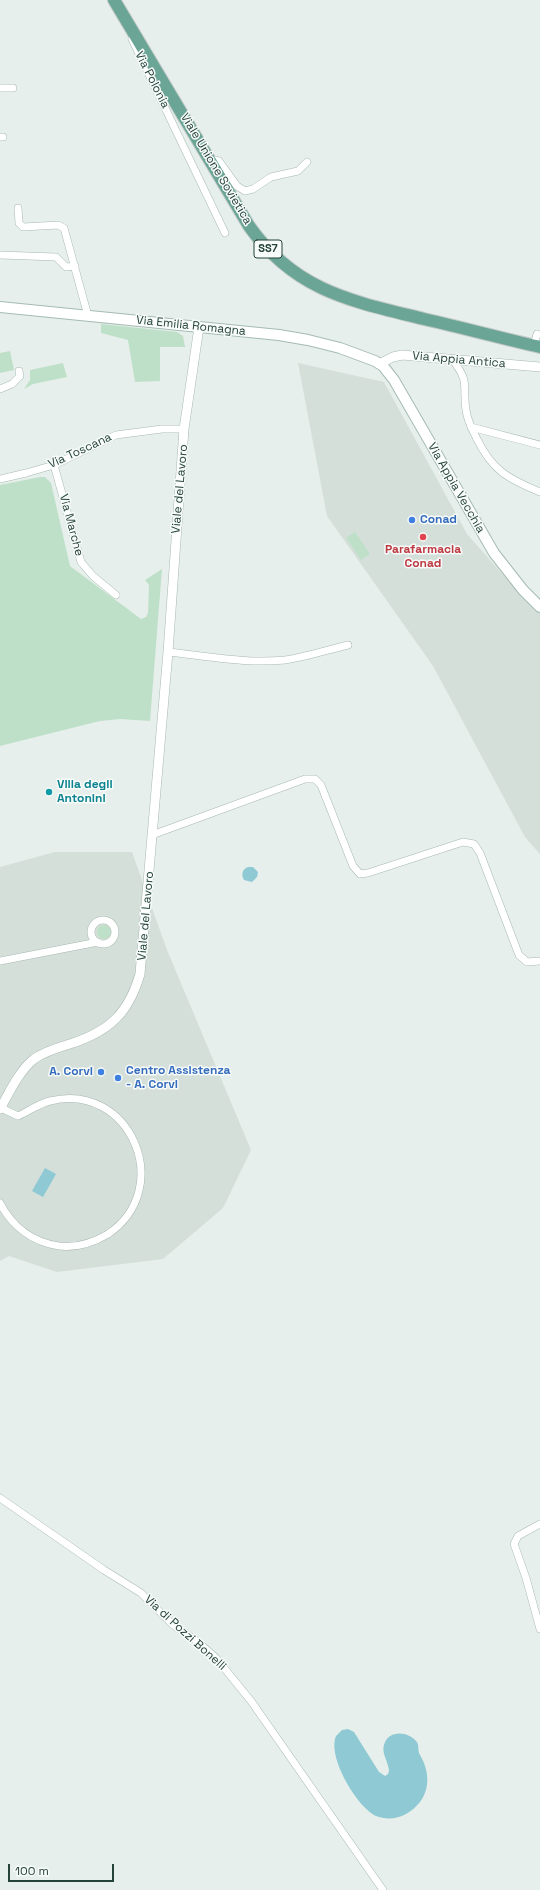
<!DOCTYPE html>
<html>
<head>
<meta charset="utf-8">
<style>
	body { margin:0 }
	#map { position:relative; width:540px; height:1890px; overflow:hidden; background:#e6efeb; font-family:"Space Grotesk",sans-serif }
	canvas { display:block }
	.scale { position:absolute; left:8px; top:1864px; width:106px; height:18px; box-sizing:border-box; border:2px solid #24423a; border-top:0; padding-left:5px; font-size:12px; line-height:14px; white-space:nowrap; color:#24423a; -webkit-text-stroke:3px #f7fbf9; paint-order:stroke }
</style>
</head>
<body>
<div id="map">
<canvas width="540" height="1890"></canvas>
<div class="scale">100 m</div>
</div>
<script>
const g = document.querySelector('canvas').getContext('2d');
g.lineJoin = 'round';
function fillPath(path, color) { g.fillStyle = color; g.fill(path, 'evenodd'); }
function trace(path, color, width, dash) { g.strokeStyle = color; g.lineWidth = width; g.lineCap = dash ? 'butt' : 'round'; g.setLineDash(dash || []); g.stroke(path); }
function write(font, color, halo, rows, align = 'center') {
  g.font = font + ' "Space Grotesk",sans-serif'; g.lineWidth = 3; g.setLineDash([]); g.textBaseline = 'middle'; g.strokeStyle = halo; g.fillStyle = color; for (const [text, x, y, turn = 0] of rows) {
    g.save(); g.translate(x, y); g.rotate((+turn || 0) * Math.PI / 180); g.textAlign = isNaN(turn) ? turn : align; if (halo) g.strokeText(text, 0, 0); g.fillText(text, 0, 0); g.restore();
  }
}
fillPath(new Path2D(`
	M298,363l86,19 83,152 55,62 18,14v244l-15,-17 -92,-171 -106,-150z
	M55,852h77l35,98 84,200 -28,58 -60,51 -106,13 -48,-16 -9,5v-394z`), '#d4dfda');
fillPath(new Path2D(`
	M101,324l76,8 6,4 2,11h-25v34l-25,1 -7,-42 -27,-7z
	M10,351l4,19 -14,3v-20z
	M63,363l4,14 -34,7 -9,5 6,-9v-10z
	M40,477h5l6,6 19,83 71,53 5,-2 2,-4 1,-28 -4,-5 17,-11 -12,152 -30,-2 -20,2 -100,25v-261z
	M355,532l15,22 -9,6 -15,-22z
	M97 932a7 7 0 1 1 14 0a7 7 0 1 1-14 0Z`), '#bfe0c8');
fillPath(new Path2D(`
	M248,867h5l5,5 -1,5 -5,5 -8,-2c-3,-5 -2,-11 4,-13z
	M45,1168l11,6 -13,23 -11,-6z
	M348,1729l6,3 25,40 6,4 3,-2 1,-3c0,-8 -8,-18 -5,-26 4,-15 23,-14 32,-4 4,4 1,9 4,14 13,22 9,46 -14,59 -9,5 -20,6 -30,2 -19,-9 -49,-59 -40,-80l6,-6z`), '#8ec9d4');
const minor = new Path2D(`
	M132,39l93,194
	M0,88h13
	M0,137h3
	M211,161l4,-1 4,1 18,25 8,5 8,-2 18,-12 27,-6 9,-9
	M18,208l1,15 4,4 35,-2 6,3 24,88
	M0,255l56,2 10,10 9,-1
	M534,346l3,-12
	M452,359c19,25 10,25 14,51 1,10 6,19 11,29 15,31 31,40 63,53
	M0,389l12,-5 8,-8 -1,-5
	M471,427l69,18
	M54,465l27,97 12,14 23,19
	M0,479l26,-6 28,-8 62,-30 46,-6h22
	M168,652c38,4 79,12 117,8 21,-3 42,-10 63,-15
	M152,835l153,-56h10l6,6 32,81 7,8 8,-1 95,-31 11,2 6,9 39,102 8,7 13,-1
	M91 932a12 12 0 1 1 24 0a12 12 0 1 1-24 0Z
	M0,961l98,-19
	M0,1203c12,23 32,39 59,43 17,2 34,-3 49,-12 68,-46 22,-153 -58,-133 -12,3 -21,10 -32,15l-17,-8
	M0,1498l104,72 37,23 31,31 26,18 18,16 35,43 132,189
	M540,1524l-22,12 -4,8 12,34 14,51`);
const tertiary = new Path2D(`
	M379,364l14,-7 9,-2 138,12
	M0,1109c9,-16 19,-38 34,-50 11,-8 26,-12 39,-16 38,-13 56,-31 67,-69l28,-322 16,-223 15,-102`);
const secondary = new Path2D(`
	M0,307l279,28 29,5 32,8 35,13 8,5 11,14 100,173 29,37 17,17`);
const primary = new Path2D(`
	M114,0l135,226c46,65 102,75 175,93 39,9 77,19 116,28`);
trace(minor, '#a8b8b2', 8);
trace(tertiary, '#a8b8b2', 10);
trace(secondary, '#a4bbb3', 12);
trace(primary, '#c2cac8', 14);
trace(minor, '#fff', 7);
trace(tertiary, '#fff', 9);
trace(secondary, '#fff', 10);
trace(primary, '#6aa596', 12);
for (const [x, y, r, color] of [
	[412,520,4,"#3f7fe0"],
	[423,537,4,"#e0444e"],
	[49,792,4,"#0f9aa8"],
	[101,1072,4,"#3f7fe0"],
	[118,1078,4,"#3f7fe0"]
]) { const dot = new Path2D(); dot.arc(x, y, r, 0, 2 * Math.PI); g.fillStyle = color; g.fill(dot); trace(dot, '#f7fbf9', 1.5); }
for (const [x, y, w] of [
	[268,249,28]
]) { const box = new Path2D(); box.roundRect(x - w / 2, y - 9, w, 18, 3); g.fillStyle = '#f7fbf9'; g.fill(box); trace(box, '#24423a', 1); }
write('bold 11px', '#24423a', null, [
	["SS7",268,249]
]);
write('12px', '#24423a', '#f7fbf9', [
	["Via Polonia",152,80,63],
	["Viale Unione Sovietica",216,169,59],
	["Via Emilia Romagna",191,326,6],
	["Via Appia Antica",459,360,5],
	["Via Toscana",80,451,-25],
	["Via Appia Vecchia",456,488,60],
	["Viale del Lavoro",180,489,-85],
	["Via Marche",71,525,75],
	["Viale del Lavoro",146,916,-85],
	["Via di Pozzi Bonelli",185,1633,42]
]);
write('bold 12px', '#366cbe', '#f7fbf9', [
	["Conad",420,520],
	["Centro Assistenza",126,1071],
	["- A. Corvi",126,1085],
	["A. Corvi",93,1072,"right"]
], 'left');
write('bold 12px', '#be3a42', '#f7fbf9', [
	["Parafarmacia",423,550],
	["Conad",423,564]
]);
write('bold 12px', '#0d838f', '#f7fbf9', [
	["Villa degli",57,785],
	["Antonini",57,799]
], 'left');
</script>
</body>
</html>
